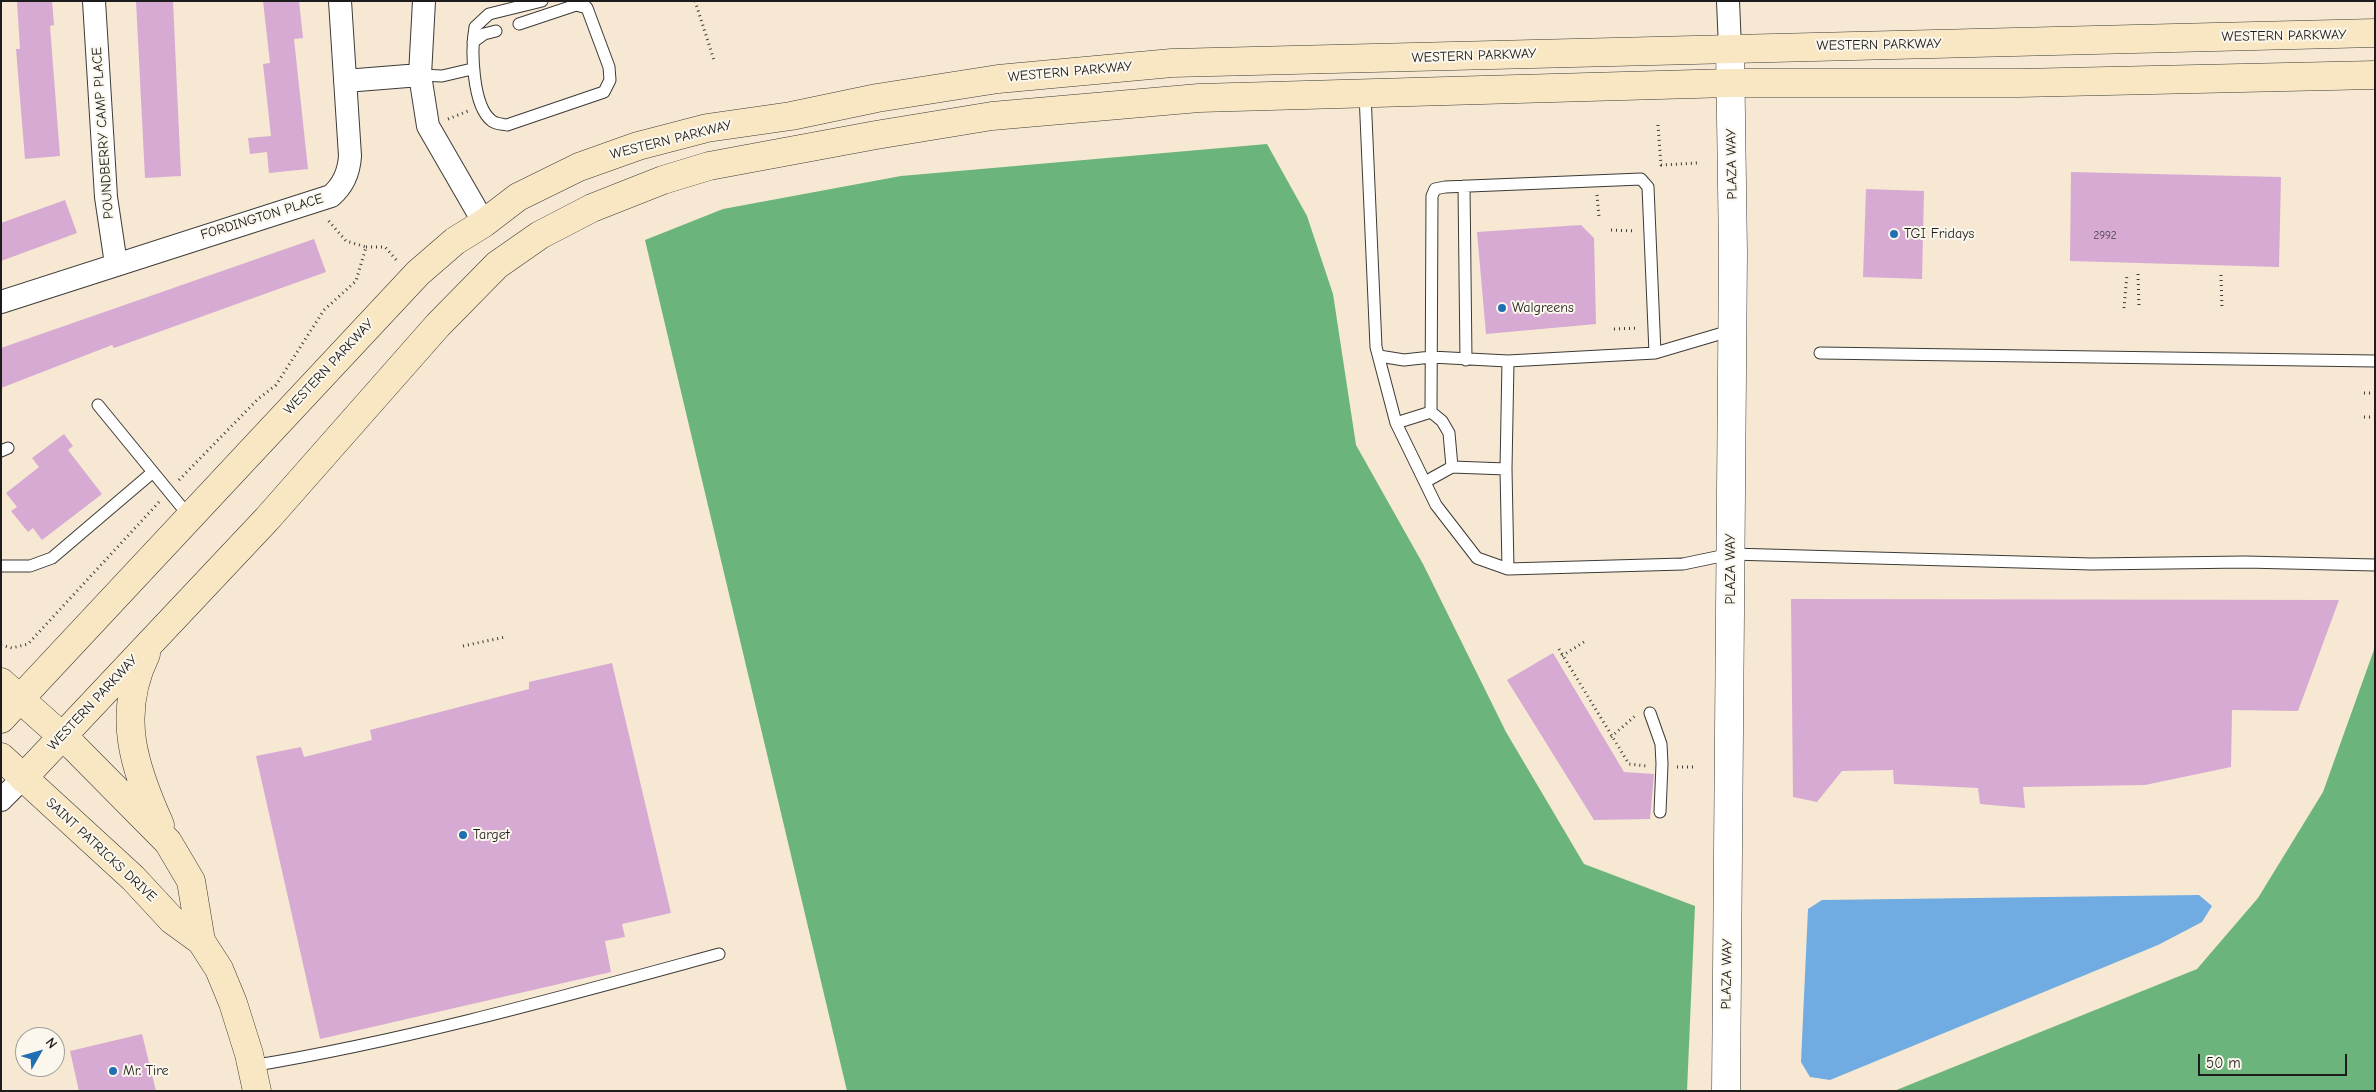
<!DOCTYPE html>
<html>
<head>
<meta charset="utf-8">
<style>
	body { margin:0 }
	#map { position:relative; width:2376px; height:1092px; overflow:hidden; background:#f6e8d2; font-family:"Comic Neue",sans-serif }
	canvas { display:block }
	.frame { position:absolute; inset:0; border:2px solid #1c1c1c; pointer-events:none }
	.north { position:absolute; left:15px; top:1027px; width:50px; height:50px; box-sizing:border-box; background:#fbf7ec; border:1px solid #a29f99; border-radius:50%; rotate:52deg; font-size:14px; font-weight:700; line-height:20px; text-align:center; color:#1c1c1c }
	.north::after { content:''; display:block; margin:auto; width:18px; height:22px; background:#1f6fb2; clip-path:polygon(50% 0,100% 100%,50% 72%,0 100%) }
	.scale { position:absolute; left:2198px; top:1054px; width:149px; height:22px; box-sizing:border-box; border:2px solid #1c1c1c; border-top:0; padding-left:6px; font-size:15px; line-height:18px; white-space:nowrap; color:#1c1c1c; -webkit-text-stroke:4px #fbf7ec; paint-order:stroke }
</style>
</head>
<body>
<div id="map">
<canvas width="2376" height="1092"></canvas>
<div class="frame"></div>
<div class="north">N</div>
<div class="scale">50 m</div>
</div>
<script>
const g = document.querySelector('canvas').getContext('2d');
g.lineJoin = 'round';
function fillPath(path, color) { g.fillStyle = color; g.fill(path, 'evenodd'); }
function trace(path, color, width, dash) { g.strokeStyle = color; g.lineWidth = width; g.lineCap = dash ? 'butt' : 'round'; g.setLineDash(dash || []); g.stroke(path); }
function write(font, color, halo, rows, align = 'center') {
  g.font = font + ' "Comic Neue",sans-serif'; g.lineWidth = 4; g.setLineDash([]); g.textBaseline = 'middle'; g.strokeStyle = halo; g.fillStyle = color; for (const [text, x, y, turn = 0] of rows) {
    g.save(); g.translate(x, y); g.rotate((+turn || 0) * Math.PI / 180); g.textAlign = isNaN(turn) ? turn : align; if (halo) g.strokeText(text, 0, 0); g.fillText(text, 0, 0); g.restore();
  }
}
fillPath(new Path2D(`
	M1267,144l40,72 26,78 23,151 67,119 83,168 78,132 111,42 -8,185h-840l-202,-851 78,-31 178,-33z
	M2375,647v444h-481l303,-122 61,-71 65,-106z`), '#6bb47b');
fillPath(new Path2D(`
	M2199,895l13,11 -10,16 -44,23 -328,135 -20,-3 -9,-15 7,-153 14,-9z`), '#70ace1');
fillPath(new Path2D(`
	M17,1h35l2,24 -4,1 10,130 -35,3 -9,-110h4z
	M136,1h37l8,175 -36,2z
	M263,1h36l4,37 -9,1 14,130 -39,4 -2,-21 -17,2 -2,-16 23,-2 -8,-72 7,-1z
	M2071,172l210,5 -2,90 -209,-6z
	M1866,189l58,2 -2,88 -59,-2z
	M65,200l12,33 -76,28v-38z
	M1581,225l13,13 2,86 -110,10 -9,-102z
	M314,239l12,33 -212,76 -2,-3 -111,43v-40z
	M64,434l9,12 -5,4 34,44 -60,46 -9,-12 -5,4 -17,-21 6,-4 -11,-14 33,-26 -7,-9z
	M1791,599l548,1 -41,111 -66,-1 -1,57 -86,18 -122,2 2,21 -45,-4 -2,-16 -84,-4 -1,-14 -51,1 -25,31 -24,-5z
	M1553,653l71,119 30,2 -4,45 -56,1 -87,-140z
	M612,663l59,250 -49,11 3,13 -20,4 6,31 -291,67 -64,-283 45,-9 3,10 68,-17 -2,-10 159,-41v-7z
	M142,1034l14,57h-77l-9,-40z`), '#d6aad3');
const service = new Path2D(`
	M542,1l-53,13 -14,13c-4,22 -3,79 17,94 4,3 10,3 15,4l97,-33 6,-12 -1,-13 -22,-59 -6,-7
	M519,24l57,-19 11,3
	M473,42l11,-8 12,-3
	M420,75l22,1 30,-7
	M1365,94l11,253 20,76 40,82 41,53 31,11 175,-5 48,-10 361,10 153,-2 130,3
	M1464,186l2,174
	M1655,353l-147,8 -2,108 -54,-2 -3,-34 -7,-12 -11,-9 1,-216 3,-7 10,-2 196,-8 7,8 7,166 78,-23
	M1820,353l555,8
	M1379,356l25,4 27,-3 77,4
	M98,405l91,111
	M1396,423l35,-11
	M1,451l7,-3
	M1506,469l2,100
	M1425,482l27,-15
	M1,566h29l22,-8 101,-86
	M1650,713l11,31 1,20 -2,48
	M251,1066c158,-26 314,-70 468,-112`);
const minor = new Path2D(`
	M94,1l12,196 10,67
	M424,1l-4,74 8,51 56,97
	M1728,1l2,47
	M345,81l75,-6
	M1,302l330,-106c13,-11 18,-24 19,-40l-10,-155
	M1,800l22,-22`);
const tertiary = new Path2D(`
	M1726,1091l7,-838 -3,-205`);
const secondary = new Path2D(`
	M146,654c-30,61 -12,113 14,171
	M1,682l73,65 94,95 23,39 10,60 18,28 14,34 16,51 8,37
	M1,719l417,-446 37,-32 29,-18 34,-26 61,-30 59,-21 69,-18 84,-12 86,-18 121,-19 174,-16 1203,-30
	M1,757l132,121 39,42 29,21
	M23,778l244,-259 171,-194 59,-60 43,-30 52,-27 71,-28 46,-14 167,-31 116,-19 207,-18 531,-15h289l356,-8`);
trace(service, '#3d3b37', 13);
trace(minor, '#3d3b37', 24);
trace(tertiary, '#3d3b37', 29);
trace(secondary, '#3d3b37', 29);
trace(new Path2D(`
	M695,1l19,59
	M448,119l20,-8
	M1658,125l3,40 37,-2
	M1597,195l2,22
	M1611,230l25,1
	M366,247h19l13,15
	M2138,274l1,34
	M2221,275l1,34
	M2124,308l3,-34
	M1614,329l25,-1
	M2364,393h11
	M2364,417h11
	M179,480l79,-81 18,-14 48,-75 32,-29 10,-34 -20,-6 -19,-22
	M1,645l11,3 16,-4 132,-143
	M463,646l42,-9
	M1559,649l70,115 18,2
	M1562,656l25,-16
	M1611,737l24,-21
	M1677,767h19`), '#3d3b37', 3, [1, 4]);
trace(service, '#fff', 11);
trace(minor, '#fff', 22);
trace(tertiary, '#fff', 28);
trace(secondary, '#f9e7c3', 28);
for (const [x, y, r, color] of [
	[1894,234,5,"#1f6fb2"],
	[1502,308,5,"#1f6fb2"],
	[463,835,5,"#1f6fb2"],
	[113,1071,5,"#1f6fb2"]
]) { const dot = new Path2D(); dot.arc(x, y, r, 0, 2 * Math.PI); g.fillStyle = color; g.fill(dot); trace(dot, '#fbf7ec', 2); }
write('11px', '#4a404a', null, [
	["2992",2105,236]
]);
write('14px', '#1c1c1c', '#fbf7ec', [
	["WESTERN PARKWAY",2284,36,-1],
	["WESTERN PARKWAY",1879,45,-1],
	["WESTERN PARKWAY",1474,56,-2],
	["WESTERN PARKWAY",1070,72,-5],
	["POUNDBERRY CAMP PLACE",103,133,-94],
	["WESTERN PARKWAY",671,140,-14],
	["PLAZA WAY",1732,164,-91],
	["FORDINGTON PLACE",262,217,-17],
	["WESTERN PARKWAY",329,367,-47],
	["PLAZA WAY",1731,569,-90],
	["WESTERN PARKWAY",93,703,-47],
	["SAINT PATRICKS DRIVE",101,850,43],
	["PLAZA WAY",1727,974,-89]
]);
write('14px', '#1c1c1c', '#fbf7ec', [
	["TGI Fridays",1904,234],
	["Walgreens",1512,308],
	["Target",473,835],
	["Mr. Tire",123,1071]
], 'left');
</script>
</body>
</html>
